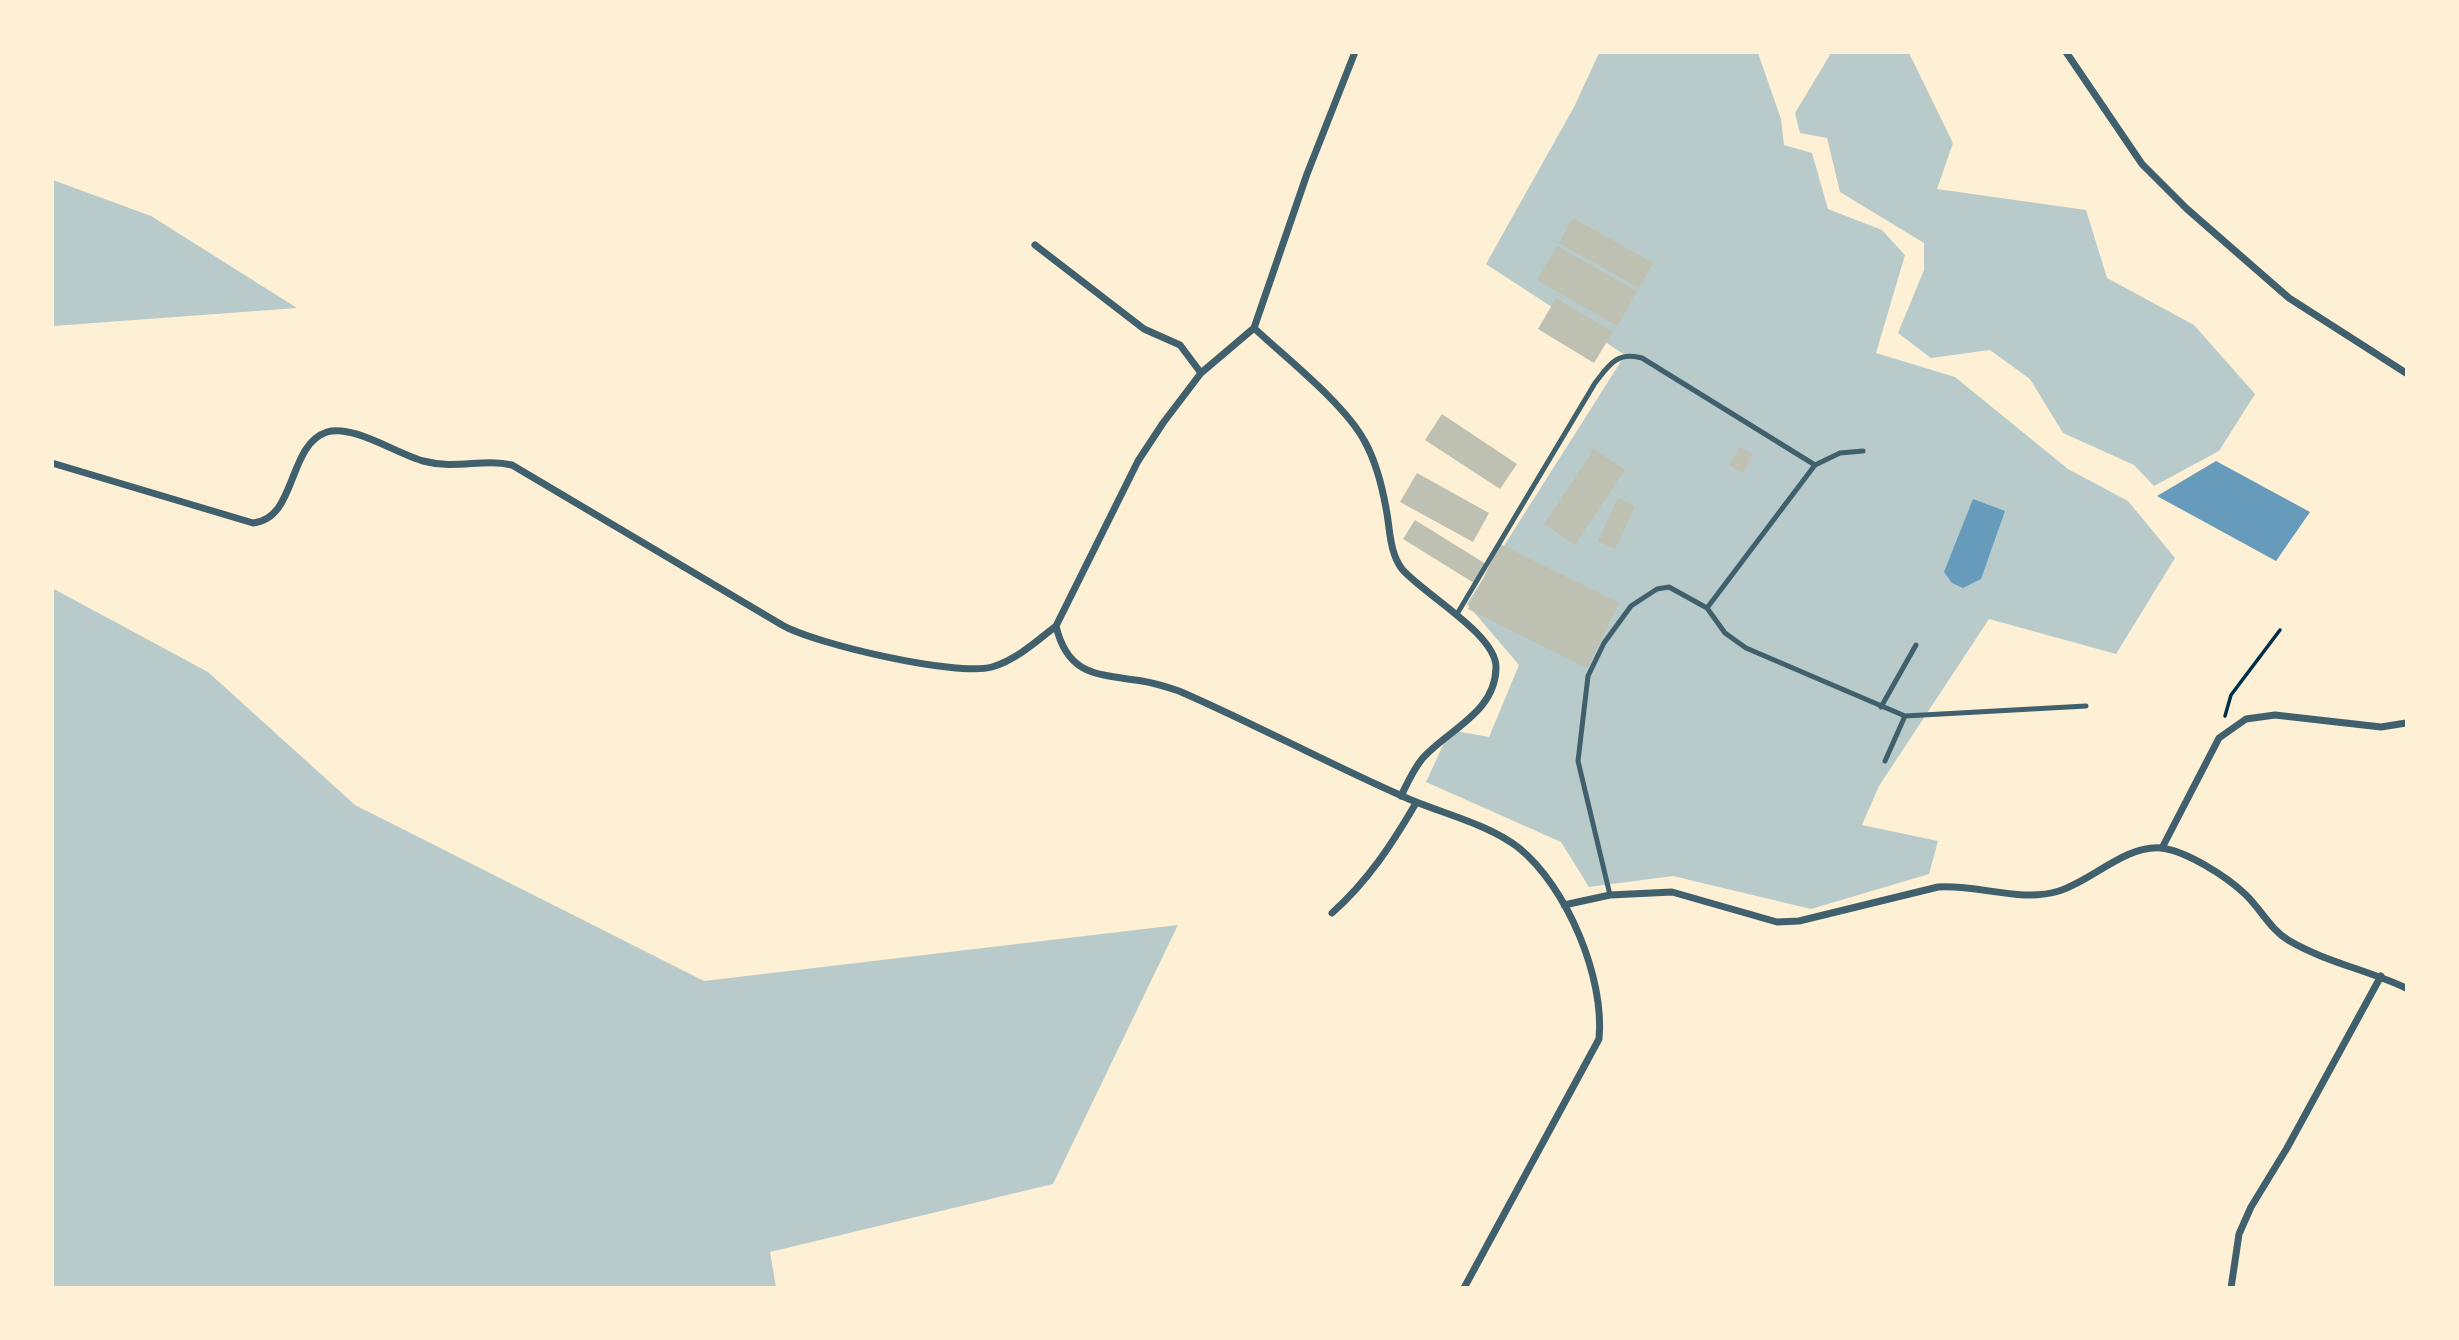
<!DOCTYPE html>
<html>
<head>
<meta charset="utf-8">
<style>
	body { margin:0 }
	#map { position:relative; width:2459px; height:1340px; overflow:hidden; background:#fdf0d5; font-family:"Fira Sans",sans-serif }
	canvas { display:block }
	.frame { position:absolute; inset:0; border:54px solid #fdf0d5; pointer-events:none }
</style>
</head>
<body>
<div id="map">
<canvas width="2459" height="1340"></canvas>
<div class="frame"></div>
</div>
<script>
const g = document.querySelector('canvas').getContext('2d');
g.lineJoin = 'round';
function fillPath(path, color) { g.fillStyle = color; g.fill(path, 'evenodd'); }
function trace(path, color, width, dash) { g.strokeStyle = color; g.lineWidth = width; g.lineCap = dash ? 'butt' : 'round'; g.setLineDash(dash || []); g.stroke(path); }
fillPath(new Path2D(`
	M1599,53h159l23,66 3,26 28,8 16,56 54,21 23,25 -29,98 79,24 113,92 60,32 47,57 -59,96 -127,-35 -110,167 -17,39 76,16 -9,33 -118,35 -138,-33 -84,11 -28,-45 -135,-60 24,-52 39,7 30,-72 -52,-61 158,-249 -139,-91 88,-157z
	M1827,53h82l44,90 -16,46 149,21 21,68 87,47 61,69 -36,57 -65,35 -20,-21 -71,-32 -33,-54 -40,-29 -59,8 -33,-25 26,-63v-27l-84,-51 -13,-54 -27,-5 -5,-20 35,-58z
	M53,180l98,36 146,92 -244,18z
	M52,588l156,84 147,133 349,176 474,-56 -125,259 -283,68 6,35h-723z`), '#b9caca');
fillPath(new Path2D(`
	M2216,461l94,51 -34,49 -119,-65z
	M1973,499l32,12 -24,68 -18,9 -11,-5 -8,-11z`), '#669bbc');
fillPath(new Path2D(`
	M1573,218l80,45 -14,25 -80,-45z
	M1557,246l80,45 -20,35 -80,-46z
	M1556,298l57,34 -19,31 -56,-34z
	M1442,414l75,50 -17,25 -75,-49z
	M1740,447l13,7 -10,19 -14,-8z
	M1594,449l31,21 -50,75 -31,-21z
	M1417,473l72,40 -16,29 -73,-40z
	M1618,498l17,8 -20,43 -17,-8z
	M1415,520l71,44 -12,19 -71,-44z
	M1500,544l119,59 -32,65 -119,-59z`), '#bec0b2');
trace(new Path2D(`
	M2225,716l6,-21 49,-65`), '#003049', 3.5);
trace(new Path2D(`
	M1707,608l108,-143 25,-12 23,-2
	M1457,614l138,-231c14,-18 22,-32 47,-25l173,107
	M1881,707l35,-62
	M1885,761l20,-45 181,-10
	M1610,895l-32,-134 10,-85 16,-33 27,-37 26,-17 12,-2 38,21 18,25 21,15 159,68`), '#3f606c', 5);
trace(new Path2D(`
	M1355,52l-48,122 -53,154 -53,45 -38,50 -25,38 -82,165c12,51 43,48 86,55 13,2 25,6 37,10 76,33 148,72 223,105 37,17 85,27 117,52 48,39 86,130 80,191l-135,249
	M2066,52l76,112 45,45 102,89 117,75
	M1035,245l109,84 36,16 21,28
	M1254,328c33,31 91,76 111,114 11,20 17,44 21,66 4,19 3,44 16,61 20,24 94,65 94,98 0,46 -49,63 -74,92 -9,11 -15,25 -21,37
	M52,463l201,60c44,-4 34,-78 74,-91 26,-8 70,22 96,29 34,9 59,-3 89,4l270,160c33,19 175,52 210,42 24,-7 45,-26 64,-41
	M2162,848l57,-110 27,-19 29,-4 106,12 25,-4
	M1564,905l46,-10 62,-3 105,30 22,-1 139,-34c40,-3 82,16 121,4 33,-10 66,-46 102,-43 26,3 66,29 84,46 15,14 25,35 43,46 37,22 80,30 118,48
	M1332,913c36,-32 60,-69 84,-110
	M2231,1288l8,-54 12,-27 36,-59 94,-172`), '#3f606c', 7);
</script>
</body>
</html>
